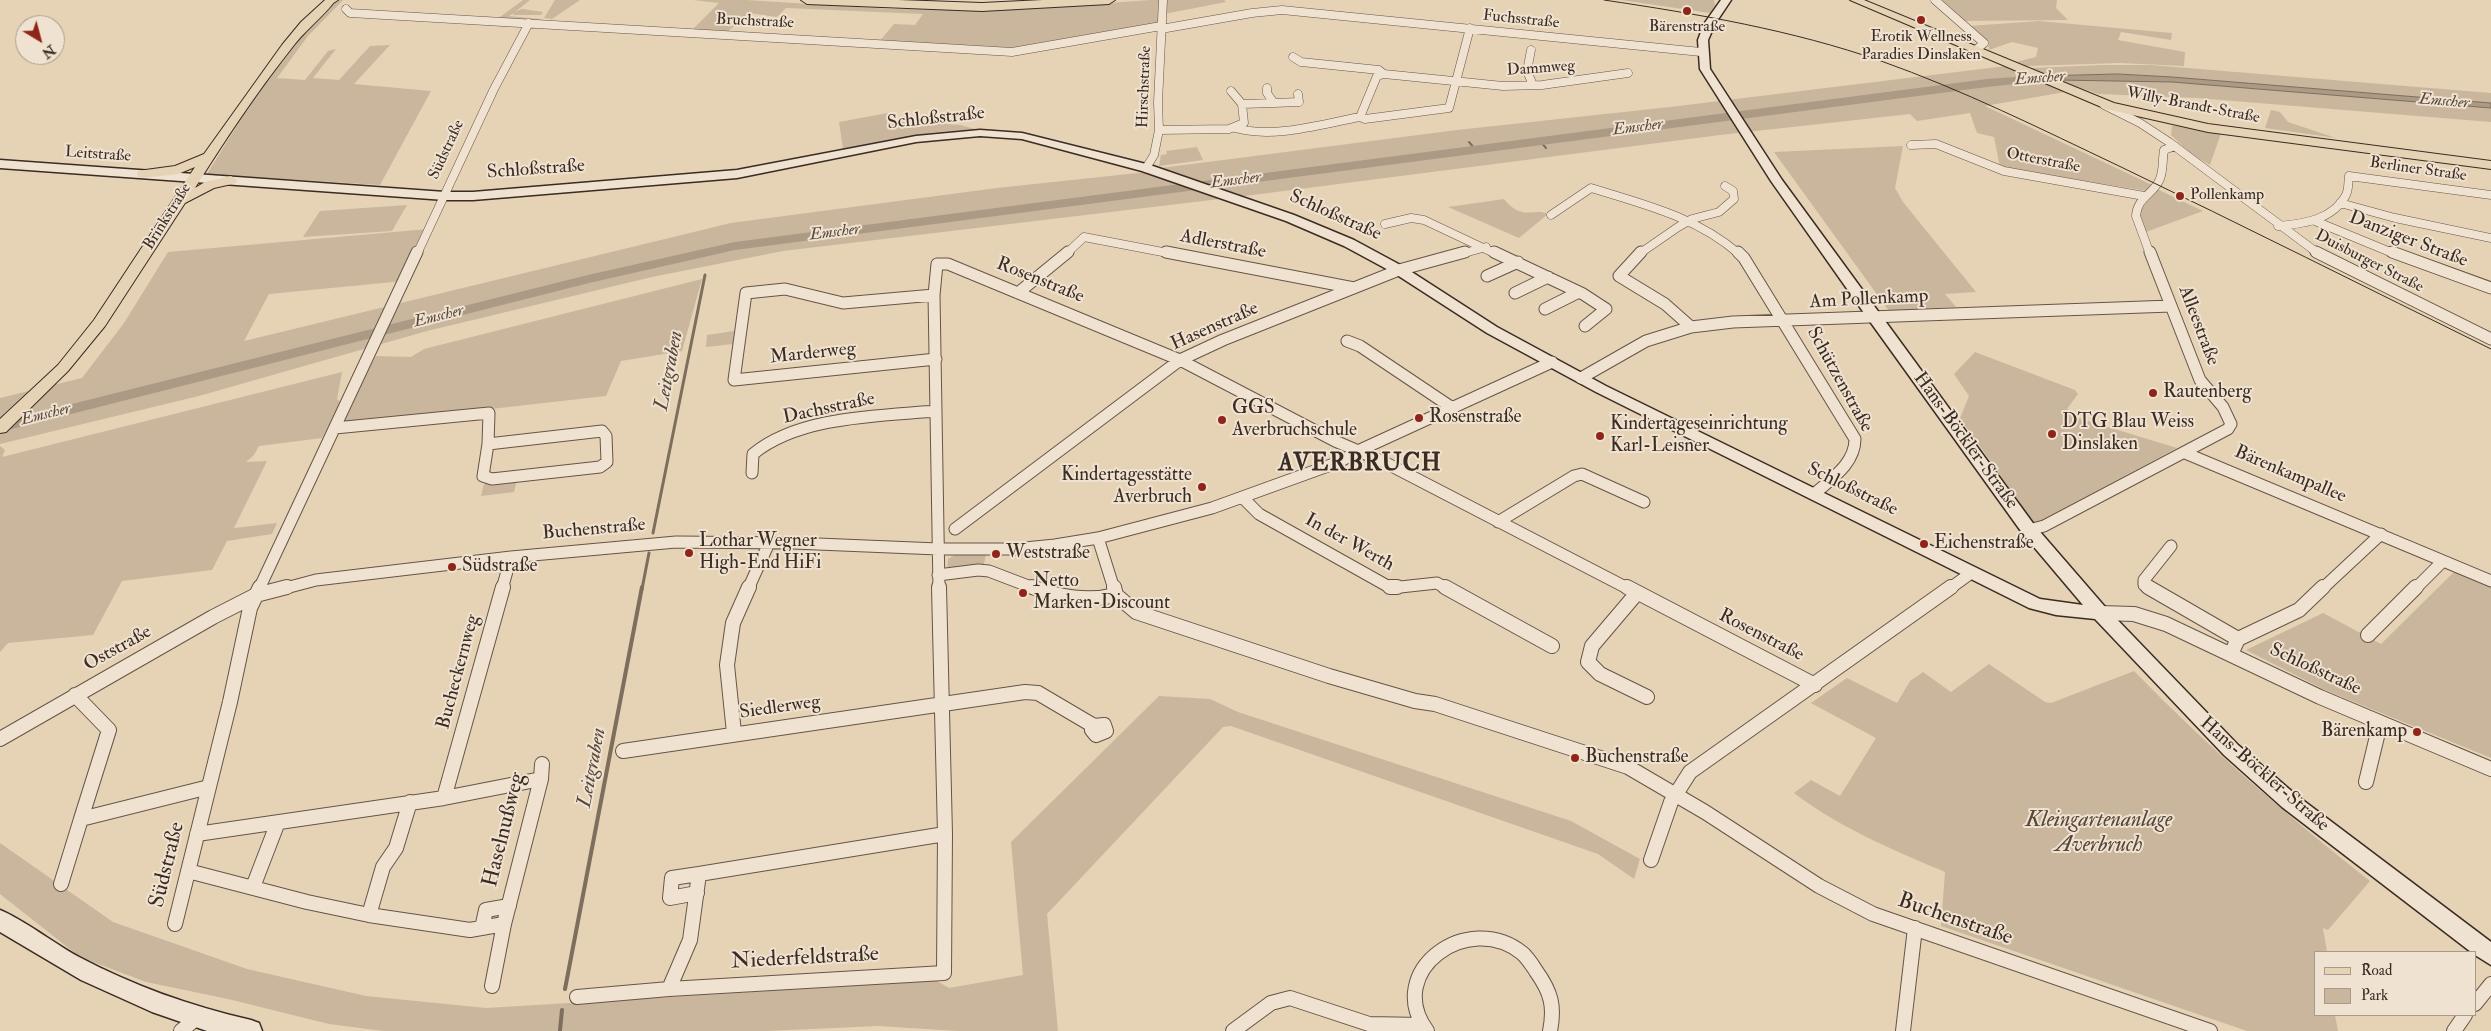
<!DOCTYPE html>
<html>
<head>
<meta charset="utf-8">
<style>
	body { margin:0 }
	#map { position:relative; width:2491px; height:1031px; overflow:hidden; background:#e6d3b6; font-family:"IM FELL Double Pica",serif }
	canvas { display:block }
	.legend { position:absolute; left:2314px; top:951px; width:162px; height:65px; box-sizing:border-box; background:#efe2d0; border:1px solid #a7998b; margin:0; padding:6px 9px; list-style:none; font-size:15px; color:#3a2b23 }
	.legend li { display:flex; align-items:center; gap:10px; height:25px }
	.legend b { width:25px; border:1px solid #a7998b }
	.north { position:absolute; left:15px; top:15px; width:50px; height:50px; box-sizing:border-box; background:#efe2d0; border:1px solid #a7998b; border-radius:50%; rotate:143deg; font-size:14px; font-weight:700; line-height:20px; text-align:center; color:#3a2b23 }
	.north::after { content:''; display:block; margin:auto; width:18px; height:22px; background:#8f2418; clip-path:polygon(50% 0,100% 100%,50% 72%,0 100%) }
</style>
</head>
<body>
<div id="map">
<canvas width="2491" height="1031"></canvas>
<ul class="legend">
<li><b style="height:6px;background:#e6d3b6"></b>Road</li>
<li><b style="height:14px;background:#c9b69d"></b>Park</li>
</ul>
<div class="north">N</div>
</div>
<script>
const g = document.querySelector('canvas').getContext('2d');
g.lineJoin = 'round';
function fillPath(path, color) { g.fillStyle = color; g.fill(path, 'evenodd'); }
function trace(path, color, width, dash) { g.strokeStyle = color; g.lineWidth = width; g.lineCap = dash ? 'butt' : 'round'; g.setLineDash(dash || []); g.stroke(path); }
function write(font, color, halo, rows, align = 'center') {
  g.font = font + ' "IM FELL Double Pica",serif'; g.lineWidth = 4; g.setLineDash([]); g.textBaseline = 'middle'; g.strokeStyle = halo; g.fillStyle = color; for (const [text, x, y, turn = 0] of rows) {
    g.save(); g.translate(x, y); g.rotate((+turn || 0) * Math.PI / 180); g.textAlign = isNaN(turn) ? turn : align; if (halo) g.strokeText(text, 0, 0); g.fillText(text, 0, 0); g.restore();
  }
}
fillPath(new Path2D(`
	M339,0h4l-35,36 -31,42 28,2 23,-29 8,-2 -23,29 26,2 31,-34 20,-1 -36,39 77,7 -51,94 -173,-11c30,-46 86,-148 132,-174z
	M523,0h7l-15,12 7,-3 21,3 -2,3h-28l1,-2 -5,3 31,3 -5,3 -39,-2z
	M555,0h25l-28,19 -8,-1z
	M693,0h53l145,9 121,1 138,-10h74l2,2 -62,12 -1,10 -147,26 -137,-8 15,-18 21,1 8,-11 -137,-6 -9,9 -28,-4 -23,20 -34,-3 27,-27z
	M1621,0h93l1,5 -5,8z
	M1943,0h114l-1,8 12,12 -104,1 -22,-20z
	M2039,21l133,12 -1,7 -50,-8 -3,8 67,12 -1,14 -64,-3 -93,3 -11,-4 20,-5 2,-9 -26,-6 -23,8 -1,-7 -19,-17z
	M2102,65h49l340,28v10l-319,-26 -55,-3 -69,2 -17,-8z
	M2006,66l59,26 -80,14 167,79 -5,6 -147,-24 -6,-30 -17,-4 -7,-20 -53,8 -7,-7 -190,21 -475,61 -462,55 -131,26 -225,54 -228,65 -199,48v-46l82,-20 42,-55 44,-71 260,-23 -24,52 -135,13 -25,47 487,-118 266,-35 150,-16 6,-3 304,-39 213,-23z
	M2103,79l69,3 319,26v14l-294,-24 -99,-4 -40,-14z
	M2271,110l9,2 8,10 48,16 -71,-10z
	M888,113l2,7 70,5 15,4 -45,4 -87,16 -4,-27z
	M2172,126h12l37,7 -11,32 -19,-11 -20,-19z
	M1903,146l-8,42 8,14 73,90 -31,2 11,13 -67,4 -115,-159z
	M1197,147l6,13 -44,6 2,-11 6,-1 -1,-3z
	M2157,189l46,22 -57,21c-10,-25 -7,-25 11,-43z
	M1504,199c18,23 31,8 44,15l-29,24 -71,-31z
	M407,205l-15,26 -89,6 17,-26z
	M702,279l-20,72 -61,10 -15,35 -257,29 -6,-2 17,-38 16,-29 35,1 13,-8z
	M734,331l-1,13 -27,3 1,-12z
	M1975,352l100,38 3,4 -11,15 9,4 -1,4 102,31 -143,76 -74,-106 9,-22 -15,-22z
	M342,372l-5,27 4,4 -19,35 -63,8 -5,9 -8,7 21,-1 -33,67 43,-5 -5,11 -45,7 -15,29 -90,11 -29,54 -85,8 -8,9v-206l5,4 -3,7z
	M517,480l-3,12 -33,4 3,-12z
	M956,554l30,1 -3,13 -36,4 1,-13z
	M2458,568l33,16v174l-166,-68 -79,-40 77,-37 58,31z
	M1989,664l56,38 6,1 83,-32c74,76 153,145 236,210l-42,49 -5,-2 4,24h-12v63h20l3,16h-91l-306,-105 4,-54c-52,-22 -105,-44 -151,-79l17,-13 29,16 36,-58 -65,-35 36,-25 50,25 13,-22 13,-9 28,20z
	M1159,696l51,3 28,13 333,109 69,38 -6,20 -36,-25 -367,-128 -8,1 -176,187 11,117h-101l-79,-5 -111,5h-384l-54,-7 -101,-25 -82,-17 -66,-25 -80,-63v-51l113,79 134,47 119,27 120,12 451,-27 12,7 74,-13 -12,-133z`), '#c9b69d');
const water = new Path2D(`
	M2117,74l55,3 319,26v5l-319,-26 -114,-2 -10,-4z`);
fillPath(water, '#ac9a84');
trace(water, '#7e6e5d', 1);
trace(new Path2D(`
	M1540,141l6,7
	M1469,142l6,7`), '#7e6e5d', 2);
trace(new Path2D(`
	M653,533l52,-258
	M642,589l7,-36`), '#7e6e5d', 3);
trace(new Path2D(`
	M565,989l77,-402
	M560,1030l2,-20`), '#7e6e5d', 4);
fillPath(new Path2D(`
	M2059,74l4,1v4l-76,8 -1252,163 -146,33 -589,149v-10l588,-147 147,-33 1252,-163z`), '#ac9a84');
const streetFar2 = new Path2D(`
	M1935,0l49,43 -7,6
	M346,9l4,4 662,39 149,-26
	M1161,29l91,-16 30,-3 419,42
	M1531,50l-4,21 6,14
	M1293,57l8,5 78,8 5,4
	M1274,103l25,-1 -1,-8
	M1242,104l32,-1 -7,-10v-5
	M2104,105l36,18 29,19 150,112
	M1360,117l17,-41 7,-2 119,12 39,-1 86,-12
	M1235,128c39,11 86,-4 125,-11l5,2 84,-11 21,-80
	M1159,130l70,-1 15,-6 -2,-19 -11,-13
	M1911,145l25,-1 68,27 140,25
	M1146,168l8,-13 5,-25 -1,-28 5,-102
	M2340,203l55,15 96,20
	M1551,215l40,-27c52,16 106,29 148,66
	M2315,221l80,33
	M1385,224l26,-6 13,2 72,34
	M2278,226c25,-2 55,-6 68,-31 3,-6 2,-13 3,-19l142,19
	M417,254l77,-165 35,-66
	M1066,254l18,-17 89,17
	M1461,254l25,-7
	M1639,254l39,-27 14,-8 27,-7 15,-13 -1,-8 -8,-5
	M2150,254l-14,-38c1,-18 16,-21 23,-35 5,-9 3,-21 5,-31l11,-4`);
const streetFar1 = new Path2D(`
	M1166,252l188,36
	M1494,252l89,42 23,15 -21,17
	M1641,252l-22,24 46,28 26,23
	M1738,252l6,6 111,181c0,25 -24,40 -41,55
	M2316,252l175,87
	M2392,252l99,36
	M1487,276l31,-14
	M1018,293l50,-41
	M1515,293l33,-16
	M934,295l-91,8 -58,-14 -39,4 -12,87 202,-21
	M1545,309l34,-17
	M1347,341l13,5 91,61
	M1581,378l65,-37 45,-14 42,-5 438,-16
	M335,428l154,-15 -1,31
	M602,431l4,5 1,26 -7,5 -108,12 -9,-3 5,-32z
	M2185,453l306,128
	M752,473l1,-19c46,-38 126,-38 183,-43
	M1243,498l16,16 132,74 46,-5 10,6
	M1498,522l76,-46 8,-2 62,28
	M955,529l225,-169 43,-20 176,-70 66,-18
	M2029,530l15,-4 184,-97 3,-5 -8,-17 -23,-27 -50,-128
	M1098,538l16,51
	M938,575l40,-5 11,1 47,18
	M259,589l158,-337
	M282,589l34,-9 195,-23 165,-15 118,1 144,6h77l40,-4 43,-7 114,-30 127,-46 21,-12 192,-88
	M502,589l9,-32
	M748,589l21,-46
	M939,589l-5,-294 3,-31h11l232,96 155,81 49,21 245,127
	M1949,589l22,-16
	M2150,589l-6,-4v-5l27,-34
	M2322,589l59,-55
	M2415,589l28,-28`);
const street = new Path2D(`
	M1032,587c28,10 55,15 84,8
	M1114,587l2,8 20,17 193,64 86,25 20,3 193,63 77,45 114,74 54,28 337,117
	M1390,587h7
	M1445,587l107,59
	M1627,587l188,98
	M2148,587l90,52
	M1637,593l-45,53 -4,16 12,12 47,23
	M2100,613l34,1 32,10 154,73 171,72
	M2368,635l48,-48
	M2231,654l7,-15 61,-29 24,-23
	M75,695l34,35 -28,89 128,-32
	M1104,725l2,6 -10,4 -4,-5 2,-4z
	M734,733l-7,-68 6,-42 16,-36
	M0,739l213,-122 43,-22 31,-8
	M623,751l402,-59 13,1 56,33
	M2366,782l14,-58
	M444,798l59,-211
	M197,834l247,-36 97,-19
	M1651,860l20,-58 19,-30 261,-185
	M188,871l119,31 62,13 101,15 34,-6 37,-145 1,-15
	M61,884l20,-65
	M253,887l25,-65
	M697,893l-27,5 2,-20 27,-4
	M369,915l14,-48 13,-19 14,-46
	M175,924l55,-222 20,-94 10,-21
	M482,928l4,-18 23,-4
	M492,986l12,-62
	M669,989l21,-49 9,-66 246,-40
	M577,997l92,-8 275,-16 1,-139 -6,-247
	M2475,1004l16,-20
	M181,1031l17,-14
	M1233,1031l38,-28 19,-5 79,26 53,1
	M1427,1031c-44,-60 41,-121 95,-78 6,5 10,12 14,18 15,21 19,35 14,60
	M1903,1031l12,-103
	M2454,1031l11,-16`);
const secondary = new Path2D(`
	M1721,0h10l-16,24 -7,16 2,29 72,111 253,346 71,82 132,137 58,50 195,147v23l-16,-10v-3h-4l-189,-145 -58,-52 -129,-136 -39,-4 -27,-7 -433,-216 -109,-59 -93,-60 -50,-27 -58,-25 -144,-50 -120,-32 -42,-3 -64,6 -179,36 -264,22h-28l-445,-32v-8l445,32h28l264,-22 179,-34 64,-6 42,3 128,32 144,50 60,25 50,27 93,60 109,59 434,213 43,6 -60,-71 -154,-214 -98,-139 -71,-112 -2,-29 6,-16z
	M0,910c24,10 55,34 79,47 55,29 111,49 172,63l8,3 3,8h-55l-55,-19 -71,-32 -81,-48z`);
const primary = new Path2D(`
	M325,0l10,1c-13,17 -31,30 -44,48 -35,44 -66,91 -96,139l10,-6 26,-6 6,4 -1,3 -22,5 -29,15 -80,123 -37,45 -62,61 -6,1v-14l58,-54 36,-45 101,-153 -17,7 -35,4 -5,-1 -1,-3 1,-3 37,-5 29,-12 78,-109 19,-23z
	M1850,0h14l250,103 94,21 283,37v8l-283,-37 -102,-23z`);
const highway = new Path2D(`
	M325,0h13l-8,5 -4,-1z
	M801,0h97l84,3 61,-3h72l-6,4 -127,7 -175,-7z`);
trace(streetFar2, '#655548', 9);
trace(streetFar1, '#655548', 13);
trace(street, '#655548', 16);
trace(secondary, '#3a2b23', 3);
trace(primary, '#3a2b23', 2);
trace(highway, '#3a2b23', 2);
trace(streetFar2, '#efe2d0', 8);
trace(streetFar1, '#efe2d0', 11);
trace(street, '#efe2d0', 14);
fillPath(secondary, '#efe2d0');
fillPath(primary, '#e6d3b6');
fillPath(highway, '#e6d3b6');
trace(new Path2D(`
	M1604,0c94,14 188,30 277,61 82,29 160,68 238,105 125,60 248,122 372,183`), '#3a2b23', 1);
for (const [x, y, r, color] of [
	[1687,11,5,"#8f2418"],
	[1921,20,5,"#8f2418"],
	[2180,196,5,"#8f2418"],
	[2153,393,5,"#8f2418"],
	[1419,418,5,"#8f2418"],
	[1222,420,5,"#8f2418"],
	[2052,434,5,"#8f2418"],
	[1600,436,5,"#8f2418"],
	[1202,487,5,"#8f2418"],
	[1924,544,5,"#8f2418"],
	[689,553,5,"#8f2418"],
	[996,554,5,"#8f2418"],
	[452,567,5,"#8f2418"],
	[1023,593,5,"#8f2418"],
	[2417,732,5,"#8f2418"],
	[1575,758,5,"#8f2418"]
]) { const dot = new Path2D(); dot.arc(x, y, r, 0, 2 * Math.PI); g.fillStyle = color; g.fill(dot); trace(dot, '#efe2d0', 2); }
write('16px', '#3a2b23', '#efe2d0', [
	["Fuchsstraße",1521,20,6],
	["Bruchstraße",755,22,3],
	["Dammweg",1541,69,-4],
	["Hirschstraße",1145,87,-88],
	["Willy-Brandt-Straße",2193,106,11],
	["Südstraße",447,150,-65],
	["Leitstraße",98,155,4],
	["Otterstraße",2043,161,11],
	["Berliner Straße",2418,170,8],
	["Brinkstraße",168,217,-58],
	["Duisburger Straße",2369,262,27]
]);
write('16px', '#3a2b23', '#efe2d0', [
	["Bärenstraße",1687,28],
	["Erotik Wellness",1921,38],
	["Paradies Dinslaken",1921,56],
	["Pollenkamp",2190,196,"left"]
]);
write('italic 16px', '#56473b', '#efe2d0', [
	["Emscher",2040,79,-4],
	["Emscher",2444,102,5],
	["Emscher",1638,128,-7],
	["Emscher",1236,181,-7],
	["Emscher",835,233,-7],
	["Emscher",439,317,-14],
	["Emscher",46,415,-14]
]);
write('19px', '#3a2b23', '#efe2d0', [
	["Schloßstraße",936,119,-6],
	["Schloßstraße",536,170,-4],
	["Schloßstraße",1335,216,24],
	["Danziger Straße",2408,240,21],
	["Adlerstraße",1223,245,11],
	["Rosenstraße",1040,281,22],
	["Am Pollenkamp",1869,300,-3],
	["Alleestraße",2198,326,69],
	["Hasenstraße",1215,327,-24],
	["Marderweg",813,354,-6],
	["Schützenstraße",1839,380,61],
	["Dachsstraße",829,409,-12],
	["Hans-Böckler-Straße",1965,441,54],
	["Bärenkampallee",2290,475,23],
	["Schloßstraße",1852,490,26],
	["Buchenstraße",594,530,-5],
	["In der Werth",1349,543,29],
	["Rosenstraße",1761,636,27],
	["Oststraße",118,649,-29],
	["Schloßstraße",2315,670,25],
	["Bucheckernweg",459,672,-75],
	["Siedlerweg",780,708,-8],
	["Hans-Böckler-Straße",2264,775,41]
]);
write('19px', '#3a2b23', '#efe2d0', [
	["Rautenberg",2163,393],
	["GGS",1232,409],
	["Averbruchschule",1232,431],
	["Rosenstraße",1429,418],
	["DTG Blau Weiss",2062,423],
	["Dinslaken",2062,445],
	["Kindertageseinrichtung",1610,425],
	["Karl-Leisner",1610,447],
	["Kindertagesstätte",1192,476,"right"],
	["Averbruch",1192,498,"right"],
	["Lothar Wegner",699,542],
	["High-End HiFi",699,564],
	["Eichenstraße",1934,544],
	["Weststraße",1006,554],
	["Südstraße",462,567],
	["Netto",1033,582],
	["Marken-Discount",1033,604],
	["Bärenkamp",2407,732,"right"],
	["Buchenstraße",1585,758]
], 'left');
write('italic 20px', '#56473b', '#efe2d0', [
	["Leitgraben",670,371,-79],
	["Leitgraben",593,768,-79]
]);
write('italic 22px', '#57473b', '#efe2d0', [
	["Kleingartenanlage",2099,821],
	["Averbruch",2099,846]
]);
write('22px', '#3a2b23', '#efe2d0', [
	["Haselnußweg",505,830,-76],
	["Südstraße",168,865,-76],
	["Buchenstraße",1955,920,19],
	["Niederfeldstraße",805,959,-3]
]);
g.letterSpacing = '1px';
write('bold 24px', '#3a2b23', '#efe2d0', [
	["AVERBRUCH",1360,465]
]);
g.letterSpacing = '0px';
</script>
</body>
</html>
